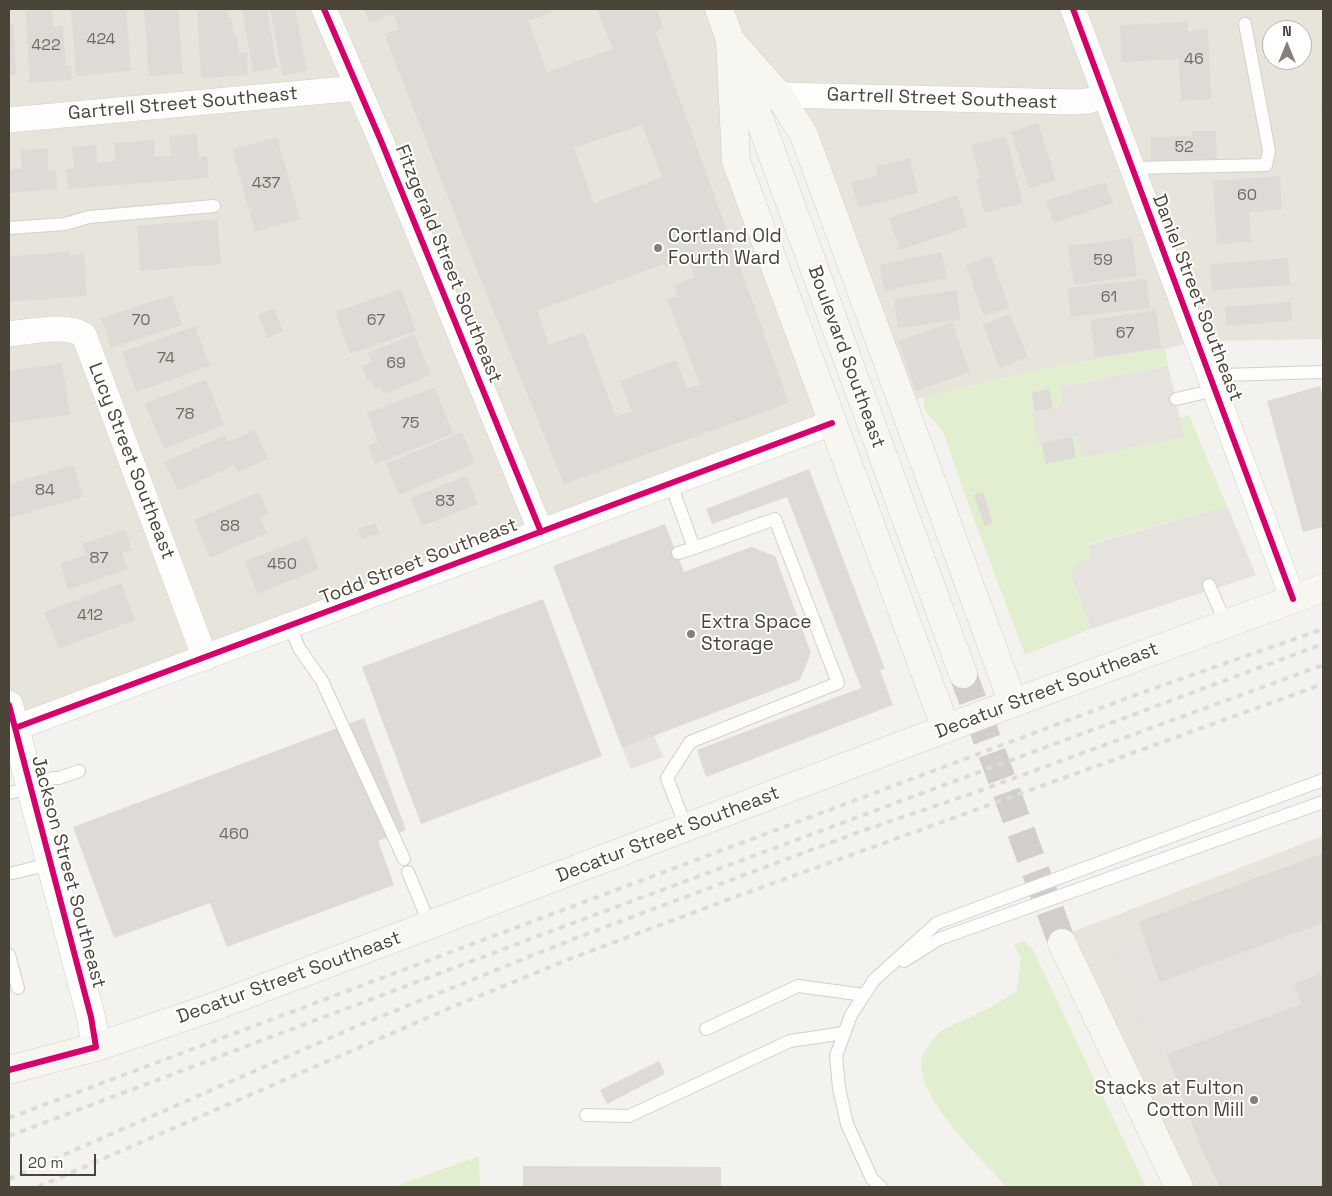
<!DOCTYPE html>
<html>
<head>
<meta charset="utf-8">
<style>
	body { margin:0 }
	#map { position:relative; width:1332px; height:1196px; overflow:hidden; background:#f4f2ee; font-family:"Space Grotesk",sans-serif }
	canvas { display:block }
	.frame { position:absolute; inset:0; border:10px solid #4b4439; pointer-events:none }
	.north { position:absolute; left:1262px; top:20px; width:50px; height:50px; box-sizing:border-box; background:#fff; border:1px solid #b7b4b0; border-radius:50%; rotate:0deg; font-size:14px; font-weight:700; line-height:20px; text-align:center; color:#4b4439 }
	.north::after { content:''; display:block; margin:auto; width:18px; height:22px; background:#868178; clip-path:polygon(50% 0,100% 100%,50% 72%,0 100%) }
	.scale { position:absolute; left:20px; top:1154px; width:76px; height:22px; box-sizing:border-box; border:2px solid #4b4439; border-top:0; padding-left:6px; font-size:15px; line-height:18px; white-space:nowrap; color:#4b4439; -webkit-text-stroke:4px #fff; paint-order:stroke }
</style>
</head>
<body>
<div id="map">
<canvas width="1332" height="1196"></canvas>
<div class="frame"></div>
<div class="north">N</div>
<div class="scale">20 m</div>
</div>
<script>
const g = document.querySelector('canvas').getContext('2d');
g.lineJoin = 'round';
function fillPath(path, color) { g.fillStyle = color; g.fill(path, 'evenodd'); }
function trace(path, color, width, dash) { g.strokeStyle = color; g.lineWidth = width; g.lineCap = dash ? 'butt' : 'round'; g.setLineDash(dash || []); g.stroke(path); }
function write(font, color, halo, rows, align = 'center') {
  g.font = font + ' "Space Grotesk",sans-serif'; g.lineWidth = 4; g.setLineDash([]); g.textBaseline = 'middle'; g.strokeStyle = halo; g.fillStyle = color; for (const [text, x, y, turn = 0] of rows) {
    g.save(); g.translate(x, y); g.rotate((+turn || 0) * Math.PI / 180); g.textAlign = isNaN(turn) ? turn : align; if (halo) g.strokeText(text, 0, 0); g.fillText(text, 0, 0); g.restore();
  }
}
fillPath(new Path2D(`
	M9,9h1314v330l-126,2 -32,8 -108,17 -134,31 -20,7 -99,-269 -74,-94 6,120 96,262 -817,305 -6,-23zM1272,30h30v30h-30z
	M1323,836v351h-133l-126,-252z`), '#e7e4dc');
fillPath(new Path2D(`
	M1165,349l3,17 -109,21 3,14 -3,6 -27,6 45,23 5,22 101,-21 -3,-19 9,-3 38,91 -138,38 2,14 -20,18 20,53 -66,26 -59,-157 -23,-67 -17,-19 -3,-15 134,-31z
	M1024,941l9,9 113,237h-139c-25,-27 -86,-85 -86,-123 0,-10 12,-25 19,-32 5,-4 14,-7 20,-10 20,-10 40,-18 57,-32l4,-31 -7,-14z
	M479,1156l1,31h-87z`), '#e1eecf');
fillPath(new Path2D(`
	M1168,366l16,71 -102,21 -5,-22 -39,7 -6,-31 27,-5 3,-6 -3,-14z
	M1227,506l29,69 -165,54 -20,-53 6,-12 14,-6 -2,-13z
	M654,736l9,21 -32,12 -9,-21z
	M1323,922v59l-3,-8 -26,11 8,20 -135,50 -15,3 -40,-107 32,-11 16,43z`), '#e6e3df');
fillPath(new Path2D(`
	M25,9h27l1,18 10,-1 3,39h5l1,15 -42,3z
	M71,9h55l5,62 -55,5z
	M144,9h34l5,65 -34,2z
	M197,9h30l1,9h4l1,17h4l2,18 8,-1 1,23 -47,3z
	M242,9h25l10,59 -24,4z
	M270,9h25l12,62 -24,5z
	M364,9h196l-32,12 19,51 66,-23 -16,-40h60l6,17 -7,7 133,370 -225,81 -82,-201 -98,-249 14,-5 -4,-15 -25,9zM642,125l20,52 -68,26 -20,-55zM687,256l8,21 -21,8 4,11 -11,3 33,86 -13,4 -11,-29 -56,21 12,30 -16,6 -32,-85 -35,13 -12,-34 127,-47 2,4 15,-6 -1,-3z
	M1188,22v9l20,-2 3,70 -30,2 -2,-42 -58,3 -1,-37z
	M14,24l2,51 -7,1v-51z
	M1322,82h1v34h-2z
	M1038,123l18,57 -27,9 -18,-57z
	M1192,131h24l1,28 -66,2v-24l41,-1z
	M197,134l2,23 8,-1 2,22 -141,11 -2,-20h8l-2,-22 24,-2 1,18 19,-2 -2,-18 40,-3 1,17 16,-1 -2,-20z
	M1006,136l17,67 -39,10 -8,-34 4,-1 -9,-33z
	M277,137l23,82 -45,13 -23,-83z
	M47,148l2,22h7l1,19 -48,4v-23l13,-2 -2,-18z
	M910,158l8,35 -60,15 -6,-26 26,-7 -2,-8z
	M1280,176l2,34 -33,2 2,30 -34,2 -4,-63z
	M1105,182l8,21 -59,20 -8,-22z
	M957,195l11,32 -68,23 -11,-32z
	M217,219l4,45 -81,7 -3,-45z
	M1132,238l5,38 -63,9 -6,-39z
	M68,252l1,3 15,-1 3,42 -78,6v-46z
	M941,252l6,26 -62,13 -6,-26z
	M991,256l18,51 -25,9 -18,-51z
	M1288,258l2,27 -78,5 -2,-26z
	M1146,279l4,29 -79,9 -3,-29z
	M401,289l15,42 -66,23 -15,-42z
	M957,290l3,30 -62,8 -4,-29z
	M172,295l10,30 -71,23 -10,-30z
	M1291,302l1,19 -66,5 -1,-19z
	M274,308l9,23 -15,7 -10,-23z
	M1156,310l5,38 -66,9 -5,-37z
	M1010,314l18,43 -28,11 -17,-43z
	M952,322l18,50 -54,19 -18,-50z
	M195,326l15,40 -74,26 -14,-40z
	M414,334l17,41 -47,19 -3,-7 -6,2 -4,-9 -3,2 -6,-16 10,-4 -4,-9z
	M62,363l8,52 -61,8v-52z
	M206,379l18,46 -60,24 -19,-45z
	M1320,386l3,13v128l-20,5 -36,-131z
	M435,387l18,47 -78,30 -7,-18 10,-4 -11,-29z
	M1049,389l4,19 -18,4 -4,-19z
	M255,430l13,29 -30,13 -3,-7 -57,26 -13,-29 60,-27 4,7z
	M462,432l13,31 -76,32 -13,-31z
	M1072,437l4,21 -30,6 -5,-21z
	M74,465l9,32 -74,21v-34z
	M809,469l76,200 -5,1 13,35 -187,72 -9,-27 164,-62 -74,-191 -75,27 -6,-15z
	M466,476l12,28 -56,22 -11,-28z
	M259,492l10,22 -9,4 7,15 -57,25 -16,-38z
	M983,492l10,31 -8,3 -11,-31z
	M376,523l3,11 -17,5 -4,-10z
	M665,524l19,48 67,-25 24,9 36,97 -11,27 -178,68 -69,-182z
	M125,530l7,20 -10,3 6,16 -60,21 -8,-27 26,-8 -4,-11z
	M307,537l12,32 -62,25 -12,-33z
	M121,583l14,37 -76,29 -15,-37z
	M543,599l59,157 -181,68 -59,-157z
	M364,718l42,112 -28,11 16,44 -167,62 -17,-44 -96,35 -41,-111z
	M1323,853v70l-163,59 -22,-60z
	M1321,973l2,8v206h-103l-20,-41 -33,-92 135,-50 -8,-20z
	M659,1061l6,13 -58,30 -7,-14z
	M523,1166l198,1v20h-198z`), '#dedbd6');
trace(new Path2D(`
	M963,674l99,269`), '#d2cfca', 28, [28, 14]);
const service = new Path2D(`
	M1132,168l134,-3 3,-14 -24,-127
	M9,228l56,-4 24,-7 125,-11
	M1211,378l12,-3 100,-3
	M1176,399l40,-9
	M671,484l23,64 81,-29 63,164 -148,59 -23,36 19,49
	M678,553l16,-5
	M1209,585l17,39
	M290,626l9,22 23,33 82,178
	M9,793l22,-5 22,-10h6l20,-7
	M408,872l22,53
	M13,873l37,-9
	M9,955l9,33
	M904,961l35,-22 384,-137
	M706,1029l92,-43 66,9
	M586,1115l43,1 161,-75 54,-8
	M881,1187l-9,-8 -25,-55 -8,-36 -3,-32 15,-41 23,-35 63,-57 386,-143`);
const minor = new Path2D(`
	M324,9l57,132 160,391
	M1073,9l220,590
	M779,95l295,7 14,-1 17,-6
	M9,120l349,-32
	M9,334c20,-2 58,-11 75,1l121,323
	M15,728l817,-305`);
const tertiary = new Path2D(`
	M9,705l82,312 5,30`);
const secondary = new Path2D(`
	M719,9l244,665
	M730,40l49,55 25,40 209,568
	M730,40l6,121 210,568
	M1062,943l117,244
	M9,1070l87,-23 112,-38 805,-306 310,-115`);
trace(service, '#d2d0cb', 14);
trace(minor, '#d2d0cb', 26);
trace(tertiary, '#d2d0cb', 29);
trace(secondary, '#d3cfc5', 29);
trace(service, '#fdfdfc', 12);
trace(minor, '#fdfdfc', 25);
trace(tertiary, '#fdfdfc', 28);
trace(secondary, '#f7f6f1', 28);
trace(new Path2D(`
	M9,1118l1129,-424 185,-65
	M9,1136l532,-201 782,-291
	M9,1179l348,-153 219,-88 283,-106 120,-41 344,-126
	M38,1187l412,-179 117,-48 168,-63 588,-213`), '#dbdbda', 4, [6, 6]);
trace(new Path2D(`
	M324,9l57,132 160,391
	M1073,9l220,590
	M9,705l82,312 5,30 -87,23
	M15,728l817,-305`), '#d6006c', 6);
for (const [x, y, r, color] of [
	[658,248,5,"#868178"],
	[691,634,5,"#868178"],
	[1254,1100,5,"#868178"]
]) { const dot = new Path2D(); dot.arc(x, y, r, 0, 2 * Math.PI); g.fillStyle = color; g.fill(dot); trace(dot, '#fff', 2); }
write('16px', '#706a61', null, [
	["424",101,40],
	["422",46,46],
	["46",1194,60],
	["52",1184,148],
	["437",266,184],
	["60",1247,196],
	["59",1103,261],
	["61",1109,298],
	["70",141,321],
	["67",376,321],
	["67",1125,334],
	["74",166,359],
	["69",396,364],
	["78",185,415],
	["75",410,424],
	["84",45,491],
	["83",445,502],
	["88",230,527],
	["87",99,559],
	["450",282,565],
	["412",90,616],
	["460",234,835]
]);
write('19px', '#4b4439', '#fff', [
	["Gartrell Street Southeast",942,99,2],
	["Gartrell Street Southeast",183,104,-5],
	["Fitzgerald Street Southeast",448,264,68],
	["Daniel Street Southeast",1197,298,69],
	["Boulevard Southeast",846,357,70],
	["Lucy Street Southeast",131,461,69],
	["Todd Street Southeast",419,562,-21],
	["Decatur Street Southeast",1047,691,-21],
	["Decatur Street Southeast",668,835,-21],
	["Jackson Street Southeast",68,872,75],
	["Decatur Street Southeast",289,978,-20]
]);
write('19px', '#4b4439', '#fff', [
	["Cortland Old",668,237],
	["Fourth Ward",668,259],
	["Extra Space",701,623],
	["Storage",701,645],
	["Stacks at Fulton",1244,1089,"right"],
	["Cotton Mill",1244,1111,"right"]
], 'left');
</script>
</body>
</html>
